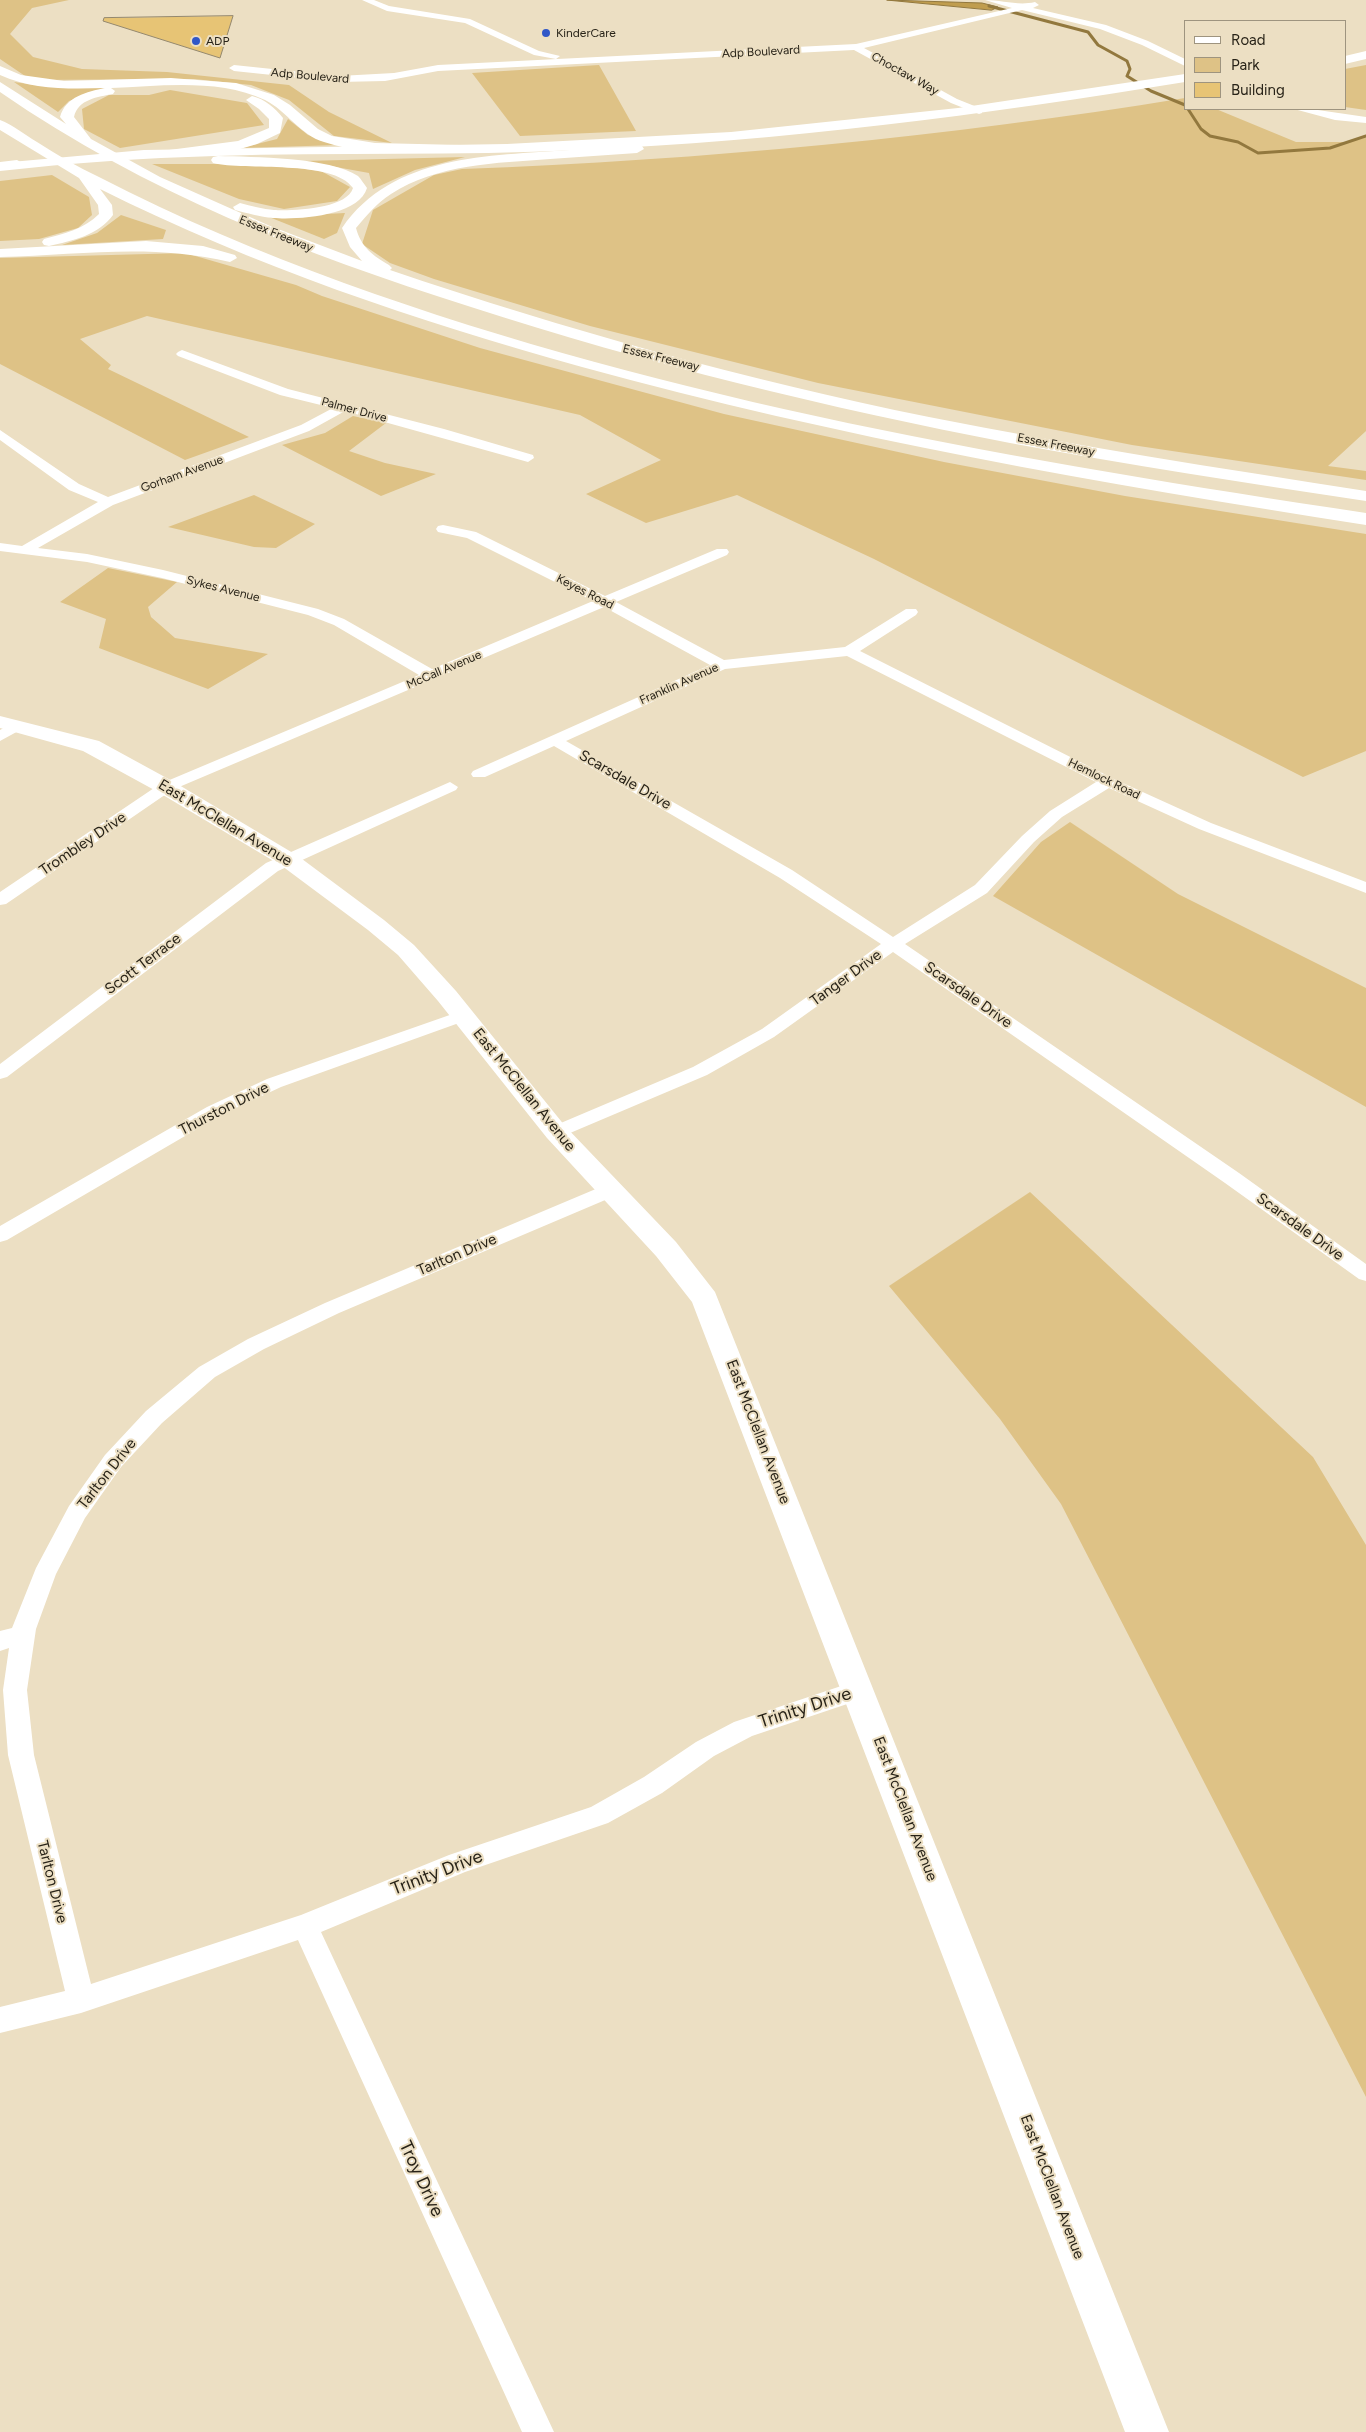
<!DOCTYPE html>
<html>
<head>
<meta charset="utf-8">
<style>
	body { margin:0 }
	#map { position:relative; width:1366px; height:2432px; overflow:hidden; background:#ecdfc3; font-family:Figtree,sans-serif }
	canvas { display:block }
	.legend { position:absolute; left:1184px; top:20px; width:162px; height:90px; box-sizing:border-box; background:#ecdfc3; border:1px solid #9e947f; margin:0; padding:6px 9px; list-style:none; font-size:15px; color:#282318 }
	.legend li { display:flex; align-items:center; gap:10px; height:25px }
	.legend b { width:25px; border:1px solid #9e947f }
</style>
</head>
<body>
<div id="map">
<canvas width="1366" height="2432"></canvas>
<ul class="legend">
<li><b style="height:6px;background:#fff"></b>Road</li>
<li><b style="height:14px;background:#dec286"></b>Park</li>
<li><b style="height:14px;background:#e7c475"></b>Building</li>
</ul>
</div>
<script>
const g = document.querySelector('canvas').getContext('2d');
g.lineJoin = 'round';
function fillPath(path, color) { g.fillStyle = color; g.fill(path, 'evenodd'); }
function trace(path, color, width, dash) { g.strokeStyle = color; g.lineWidth = width; g.lineCap = dash ? 'butt' : 'round'; g.setLineDash(dash || []); g.stroke(path); }
function write(font, color, halo, rows, align = 'center') {
  g.font = font + ' Figtree,sans-serif'; g.lineWidth = 4; g.setLineDash([]); g.textBaseline = 'middle'; g.strokeStyle = halo; g.fillStyle = color; for (const [text, x, y, turn = 0] of rows) {
    g.save(); g.translate(x, y); g.rotate((+turn || 0) * Math.PI / 180); g.textAlign = isNaN(turn) ? turn : align; if (halo) g.strokeText(text, 0, 0); g.fillText(text, 0, 0); g.restore();
  }
}
fillPath(new Path2D(`
	M0,0h69l-37,8 -22,26 23,23 49,12 85,3 122,13 40,27 63,31 -58,-7 -45,-36 -38,-15 -57,-6 -163,1 -31,-21z
	M599,65l37,66 -116,5 -48,-63z
	M1366,65v45l-21,-3v-38z
	M14,82l36,5 63,-2 -44,16 -11,11z
	M170,90l77,13 17,22 -144,23 -36,-19 -2,-20 27,-14h40z
	M1185,98v11h31l80,33h54l16,-5v294l-38,35 38,5v9l-234,-35 -314,-62 -228,-57 -156,-47 -44,-16 -28,-19 11,-34 61,-35 28,-6c242,-9 484,-32 723,-71z
	M288,119l20,16 31,10 -98,3 36,-9z
	M465,157l-50,13 -42,19 -4,-16 -66,-12z
	M152,164h114l55,7 29,16 -13,14 -53,8 -45,-10z
	M52,175l37,22 3,18 -14,13 -39,11 -39,2v-60z
	M345,213l-8,20 -13,6 -55,-22z
	M121,215l45,15 -3,9 -101,6 35,-12z
	M185,253l111,32 26,11 158,52 244,66 220,48 181,34 241,38v217l-63,26 -429,-218 -137,-64 -91,28 -60,-29 75,-34 -81,-45 -433,-99 -67,23 31,26 -3,4 141,68 -64,23 -185,-96v-106z
	M353,416l33,7 -37,28 36,12 51,11 -55,22 -99,-51 43,-12z
	M254,495l61,29 -39,24 -22,-1 -86,-20z
	M108,568l69,14 -29,25 3,10 24,21 93,16 -60,35 -109,-41 7,-29 -46,-17z
	M1070,822l108,72 188,94v119l-373,-211 48,-54z
	M1030,1192l283,265 53,88v552l-305,-593 -61,-85 -111,-133z`), '#dec286');
const water = new Path2D(`
	M887,0l95,3 16,4 -6,3z`);
fillPath(water, '#c09d4e');
trace(water, '#92783e', 1);
trace(new Path2D(`
	M989,6l99,26 10,13 29,16 3,8 -3,7 24,15 34,14
	M1188,109l13,20 9,7 28,6 20,11 72,-5 36,-12`), '#92783e', 3);
const building = new Path2D(`
	M233,16l-13,42 -117,-37 1,-3z`);
fillPath(building, '#e7c475');
trace(building, '#94886e', 1);
fillPath(new Path2D(`
	M362,0h12l15,6 81,13 69,32 21,5 -4,3 -22,-4 -69,-32 -78,-12z
	M985,0c17,0 33,6 50,2l4,3 -6,3 73,17 42,16 37,18v7l-43,-21 -42,-16 -78,-19 -158,38 93,51 25,10v4l-3,1 -28,-11 -97,-53 -416,21 -53,10 -46,1 -105,-11 -5,-3 5,-3 105,11 55,-3 44,-8 418,-21 156,-36z
	M1294,109h17l55,8v6l-31,-3z
	M182,350l106,39 156,40 89,26 1,3 -6,4 -183,-51 -36,20 -196,74 -75,43 49,6 76,16 155,39 26,10 88,50 161,-68 -126,-63 -29,-6 -2,-3 2,-3 5,-1 33,7 129,64 112,-47h10l2,3 -2,3 -111,47 108,58 121,-13 61,-38h10l2,3 -2,3 -56,36 254,128 97,44 155,59v11l-167,-64 -90,-41 -47,29 -28,25 -47,51 -82,51 334,229 127,91v17l-7,-2 -134,-96 -332,-231 -119,85 -67,38 -144,61 -7,2 -7,-2 -3,-4 3,-4 144,-61 69,-38 119,-85 -101,-66 -226,-132 -69,31h-12l-2,-3 2,-3 237,-106 -106,-58 -432,183 -166,114 -6,1v-13l160,-108 259,-109 -85,-50 -26,-10 -146,-37 -75,-16 -87,-11v-8l22,3 76,-44 -29,-12 -69,-50v-10l79,54 29,13 193,-72 32,-17 -53,-13 -102,-39 -2,-2 2,-2zM847,656l249,126 -46,29 -28,25 -47,49 -82,52 -101,-67 -226,-129 159,-72z
	M17,721l5,2 3,3 -3,3 -22,12v-11z
	M450,782l8,5 -2,3 -178,81 -271,206 -7,2v-15l266,-201z
	M464,1010l6,1 3,4 -3,4 -189,68 -60,28 -214,125 -7,2v-16l207,-119 60,-28z
	M610,1183l7,2 3,5 -3,5 -278,118 -75,36 -49,28 -53,46 -41,44 -36,51 -29,56 -20,55 -9,61 7,65 57,229 210,-69 148,-60 142,-48 53,-30 52,-35 38,-20 125,-42 9,3 3,7 -3,7 -116,39 -38,20 -52,37 -54,30 -143,49 -144,60 233,500h-32l-224,-492 -217,73 -81,20v-26l65,-16 -57,-236 -5,-65 6,-42 -9,3v-20l12,-3 24,-60 33,-62 36,-51 41,-44 53,-44 49,-28 77,-36z`), '#fff');
fillPath(new Path2D(`
	M0,716l99,25 75,41 124,74 86,64 30,25 42,46 109,135 111,116 39,50 454,1140h-44l-433,-1130 -36,-46 -109,-118 -109,-137 -40,-46 -30,-25 -86,-64 -124,-74 -75,-41 -83,-23z`), '#fff');
fillPath(new Path2D(`
	M1366,51v8l-21,5v-8z
	M1185,74v8c-201,33 -403,59 -606,68 -121,6 -243,2 -364,6 -72,2 -144,7 -215,15v-8l144,-13 363,-6 224,-12 227,-24z`), '#fff');
fillPath(new Path2D(`
	M0,66l21,9 43,6 107,-3 65,5 38,12 16,10 28,24 14,7 43,7 86,2 2,3 -2,3 -5,1c-44,0 -90,4 -132,-10 -24,-7 -37,-31 -59,-42 -46,-22 -105,-14 -154,-12l4,3 -2,3c-15,3 -35,5 -39,23l17,22 69,38 110,49 92,35 -12,-14 -8,-19c51,-74 147,-72 228,-78 20,-2 53,-9 72,-4l2,3 -7,4c-29,2 -58,4 -87,6 -53,4 -113,5 -159,35 -14,9 -24,21 -35,34 5,19 17,28 33,37l3,3 -2,2c177,60 356,110 539,147 145,29 291,51 437,74v10c-119,-18 -238,-36 -356,-58 -182,-35 -363,-79 -539,-136 -170,-54 -323,-113 -471,-215v-10l66,42 -6,-7c6,-21 27,-25 45,-29 -35,1 -73,2 -105,-13z
	M252,96c13,3 23,12 31,22l-3,15 -23,11 -17,5 -71,7 -2,-3 2,-3 69,-9 31,-13v-9l-10,-10 -13,-9z
	M0,120c13,5 25,15 37,22 20,13 41,25 62,35 79,41 161,75 245,106 329,119 677,178 1022,230v12c-264,-41 -526,-87 -784,-158 -166,-46 -328,-101 -482,-178l12,16 1,10c-14,20 -41,26 -64,31l-5,-1 -2,-3 2,-3c20,-5 40,-10 55,-25l-1,-9 -19,-27 -79,-48z
	M218,156c35,1 112,1 140,20 3,3 6,8 9,12 -8,28 -69,32 -94,30 -13,-1 -26,-5 -38,-8l-2,-3 7,-4c11,3 23,6 34,7 19,1 73,-1 79,-22 -20,-29 -108,-17 -140,-25l-2,-3 2,-3z
	M17,160l7,4 -2,3 -22,3v-8z
	M146,241l57,5 32,9 2,3 -7,4c-80,-19 -149,-7 -230,-5v-8z`), '#fff');
for (const [x, y, r, color] of [
	[546,33,5,"#3057c7"],
	[196,41,5,"#3057c7"]
]) { const dot = new Path2D(); dot.arc(x, y, r, 0, 2 * Math.PI); g.fillStyle = color; g.fill(dot); trace(dot, '#ecdfc3', 2); }
write('12px', '#282318', '#ecdfc3', [
	["KinderCare",556,33],
	["ADP",206,41]
], 'left');
write('12px', '#282318', '#ecdfc3', [
	["Adp Boulevard",761,52,-3],
	["Choctaw Way",905,74,29],
	["Adp Boulevard",310,76,5],
	["Essex Freeway",276,234,22],
	["Essex Freeway",661,358,14],
	["Palmer Drive",354,410,15],
	["Essex Freeway",1056,445,11],
	["Gorham Avenue",182,474,-20],
	["Sykes Avenue",223,589,14],
	["Keyes Road",585,592,27],
	["McCall Avenue",444,670,-23],
	["Franklin Avenue",679,684,-24],
	["Hemlock Road",1104,779,26]
]);
write('15px', '#282318', '#ecdfc3', [
	["Scarsdale Drive",625,780,30],
	["East McClellan Avenue",225,823,31],
	["Trombley Drive",83,844,-34],
	["Scott Terrace",143,964,-37],
	["Tanger Drive",846,978,-36],
	["Scarsdale Drive",968,995,35],
	["East McClellan Avenue",524,1090,51],
	["Thurston Drive",224,1109,-27],
	["Scarsdale Drive",1300,1227,36],
	["Tarlton Drive",457,1255,-23],
	["East McClellan Avenue",758,1432,69],
	["Tarlton Drive",107,1474,-52],
	["East McClellan Avenue",905,1809,69],
	["Tarlton Drive",52,1882,76],
	["East McClellan Avenue",1052,2187,69]
]);
write('18px', '#282318', '#ecdfc3', [
	["Trinity Drive",805,1708,-18],
	["Trinity Drive",437,1873,-21],
	["Troy Drive",421,2179,65]
]);
</script>
</body>
</html>
